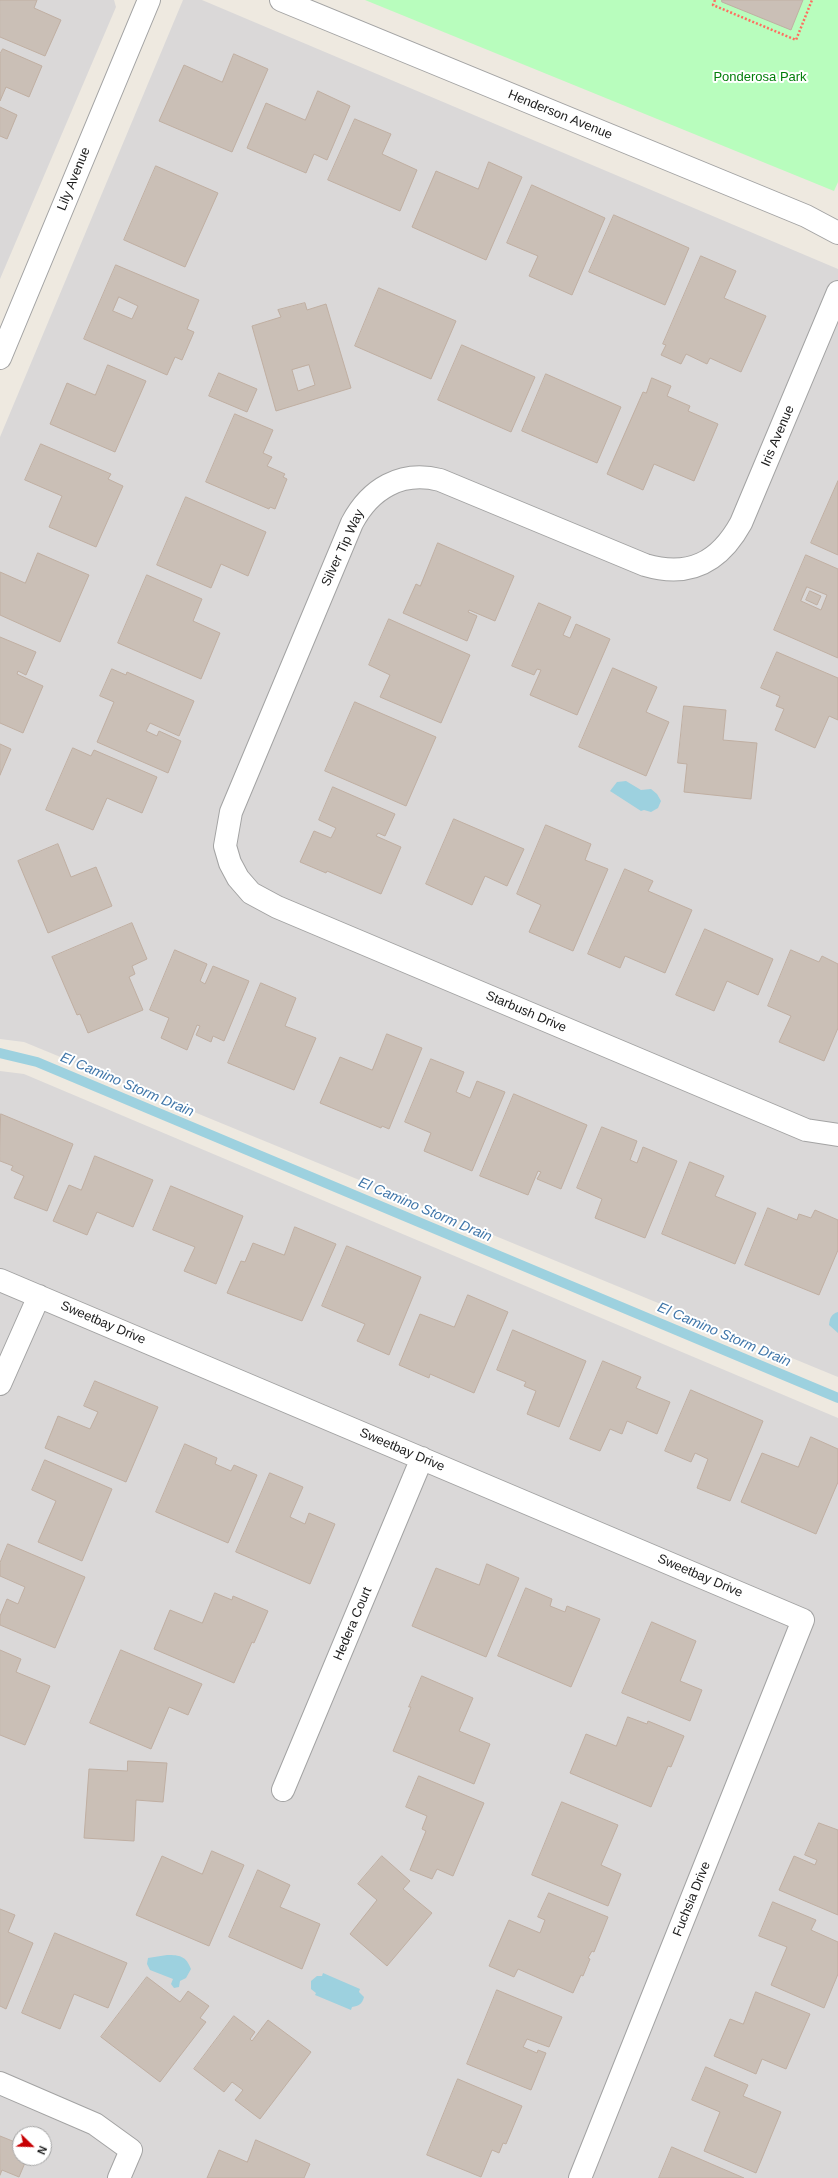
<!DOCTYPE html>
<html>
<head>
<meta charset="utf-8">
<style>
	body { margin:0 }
	#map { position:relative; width:838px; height:2178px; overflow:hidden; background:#eee9e0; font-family:Helvetica,sans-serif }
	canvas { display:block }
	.north { position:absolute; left:12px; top:2126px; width:40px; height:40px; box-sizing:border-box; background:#fff; border:1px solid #a4a4a4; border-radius:50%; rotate:113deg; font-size:11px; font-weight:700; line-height:16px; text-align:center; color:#1c1c1c }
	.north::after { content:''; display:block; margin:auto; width:14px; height:18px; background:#c70003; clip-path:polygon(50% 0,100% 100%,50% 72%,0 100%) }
</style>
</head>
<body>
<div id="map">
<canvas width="838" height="2178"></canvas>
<div class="north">N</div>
</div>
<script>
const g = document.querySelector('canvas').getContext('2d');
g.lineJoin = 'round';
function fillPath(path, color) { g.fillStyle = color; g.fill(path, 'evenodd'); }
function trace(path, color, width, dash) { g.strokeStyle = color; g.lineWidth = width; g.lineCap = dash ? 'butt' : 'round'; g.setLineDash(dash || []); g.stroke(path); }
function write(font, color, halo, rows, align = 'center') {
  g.font = font + ' Helvetica,sans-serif'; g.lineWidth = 4; g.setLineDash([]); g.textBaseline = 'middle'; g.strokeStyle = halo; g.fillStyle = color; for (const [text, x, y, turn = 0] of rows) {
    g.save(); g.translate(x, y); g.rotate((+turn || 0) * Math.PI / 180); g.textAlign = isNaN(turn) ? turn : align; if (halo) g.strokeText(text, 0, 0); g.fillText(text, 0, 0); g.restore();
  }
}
fillPath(new Path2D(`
	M0,0h114l2,7 -116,272z
	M183,0h19l636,269v1108l-814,-335 -24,-3v-602z
	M0,1071l24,3 814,344v760h-838zM20,2134h24v24h-24z`), '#dad8d8');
fillPath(new Path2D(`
	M365,0h473v182l-4,9z`), '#b8fdbd');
fillPath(new Path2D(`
	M626,781l15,9 10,-1 6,5 4,7 -3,7 -7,4 -7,-2 -3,1 -31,-20 7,-9z
	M838,1312v21l-9,-8c1,-7 2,-11 9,-13z
	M167,1955c13,0 19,1 24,14l-5,9 -6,3 -1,6 -5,1 -3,-4 2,-5 -23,-9 -3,-6 1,-6z
	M323,1973l37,16 -1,3 5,5c-2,7 -5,9 -12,10l-1,3 -36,-15 1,-2 -5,-4v-8l6,-5h5z`), '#9dd1df');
trace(new Path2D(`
	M0,1053l37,9 801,336`), '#9dd1df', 10);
const building = new Path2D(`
	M0,0h37l-3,8 27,12 -16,36 -45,-19z
	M722,0h81l-12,30 -69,-28z
	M3,49l39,17 -13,31 -23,-10 -6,14v-47z
	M234,54l34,15 -36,83 -73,-31 25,-56 38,17z
	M318,91l32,15 -23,54 -13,-6 -8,19 -59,-25 19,-45 39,17z
	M0,107l17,8 -10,24 -7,-3z
	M355,119l36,15 -9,20 35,16 -17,41 -72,-31z
	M489,162l33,15 -36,83 -74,-33 24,-56 42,18z
	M156,166l62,27 -33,74 -61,-27z
	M532,185l73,33 -33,77 -43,-19 9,-20 -31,-13z
	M614,215l75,33 -24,57 -76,-33z
	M701,256l35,15 -12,27 42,18 -25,56 -31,-14 -3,6 -21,-10 -5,10 -20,-9 5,-10 -3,-1z
	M116,265l83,35 -12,29 7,3 -12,28 -7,-3 -8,18 -83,-36zM119,297l19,9 -6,13 -19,-8z
	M379,288l77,33 -25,58 -76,-33z
	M305,303l2,7 19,-6 25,84 -75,23 -24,-85 29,-9 -3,-7zM309,365l6,20 -17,6 -6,-21z
	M462,345l73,32 -24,55 -73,-32z
	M108,365l38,16 -31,71 -65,-28 17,-41 28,12z
	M219,373l38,16 -10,23 -38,-16z
	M546,374l75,33 -24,56 -75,-32z
	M652,378l19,8 -4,10 23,10 -2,5 30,13 -24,57 -40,-17 -11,26 -36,-16 36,-82 3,1z
	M235,414l38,16 -10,23 9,4 -5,9 18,8 -2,3 4,2 -12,30 -5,-2 -1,2 -63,-27z
	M41,444l70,30 -3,5 15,7 -27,61 -47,-20 13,-31 -37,-16z
	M838,481v74l-27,-12z
	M186,497l80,35 -18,44 -27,-12 -10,24 -54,-23z
	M438,543l76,33 -19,45 -26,-11 -1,2 9,4 -10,25 -64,-28 13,-29 4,2z
	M38,553l51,22 -29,67 -60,-27v-43l25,11z
	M806,555l32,14v89l-64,-28zM807,587l20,8 -6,15 -20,-9z
	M147,575l55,24 -9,22 27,12 -19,46 -83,-36z
	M810,591l11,5 -4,9 -11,-5z
	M539,603l32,14 -8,18 7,3 6,-14 34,15 -33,76 -47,-20 11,-25 -4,-1 -3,6 -22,-9z
	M389,619l81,36 -29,68 -61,-26 10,-22 -21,-10z
	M0,637l36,15 -10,23 -8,-4 -1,3 26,12 -20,47 -23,-10z
	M777,652l61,26v42l-9,-4 -14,32 -40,-18 9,-21 -8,-3 4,-10 -19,-8z
	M613,668l44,19 -11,25 23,10 -23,54 -67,-29z
	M112,669l14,6 1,-3 67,29 -15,35 -29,-13 -4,8 11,5 2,-5 22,10 -13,32 -71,-31 17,-40 -14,-6z
	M355,702l81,35 -30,69 -81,-35z
	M684,706l42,4 -3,30 34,3 -6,56 -67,-7 3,-28 -9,-1z
	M0,744l11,5 -11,26z
	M73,748l18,8 3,-6 63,27 -15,36 -35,-15 -14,32 -47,-20z
	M333,787l62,27 -10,22 -7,-3 -2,3 25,11 -20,47 -54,-23 -1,2 -26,-11 14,-31 17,7 5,-10 -17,-8z
	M454,819l70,30 -17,37 -22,-10 -13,29 -46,-21z
	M546,825l45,19 -6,16 23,9 -35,82 -44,-19 12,-27 -24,-11z
	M58,844l13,33 25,-10 16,39 -64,27 -30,-72z
	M625,869l28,12 -5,10 44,19 -27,63 -40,-17 -5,12 -32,-14z
	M132,923l15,36 -15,7 3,8 -6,3 14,33 -55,23 -8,-19 -3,1 -25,-58z
	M705,929l68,30 -15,36 -31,-14 -13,30 -38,-16z
	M175,950l32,14 -7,17 5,3 8,-18 36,15 -25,60 -11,-5 -2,6 -15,-7 4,-9 -3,-1 -10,25 -26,-12 8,-20 -19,-8z
	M791,950l28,12 3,-6 16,8v64l-14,33 -45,-19 12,-26 -23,-10z
	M261,983l35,15 -11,28 31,12 -22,52 -66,-27z
	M387,1034l35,14 -33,81 -7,-3 -1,2 -61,-25 20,-46 32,13z
	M431,1059l33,13 -8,20 14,6 7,-17 28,11 -33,79 -48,-20 7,-18 -26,-11z
	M514,1094l73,31 -26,64 -24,-10 4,-7 -3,-1 -10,24 -48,-19z
	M1,1114l72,30 -26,67 -33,-13 10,-22 -13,-6 2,-4 -13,-5z
	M602,1127l35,14 -7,19 7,3 6,-16 34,14 -32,77 -50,-20 7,-19 -25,-11z
	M95,1156l58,24 -20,47 -36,-15 -10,23 -34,-14 16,-36 12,5z
	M690,1162l34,14 -9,20 41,17 -21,51 -73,-30z
	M171,1186l72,30 -27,68 -32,-13 11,-24 -42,-17z
	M768,1208l29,12 2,-6 12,4 4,-8 23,10v30l-19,45 -74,-30z
	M295,1227l41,17 -34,77 -75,-28 14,-32 4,1 8,-19 31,12z
	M347,1246l74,31 -32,78 -32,-14 8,-17 -43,-18z
	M468,1295l40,17 -34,81 -44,-19 -1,4 -30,-13 21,-51 34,13z
	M513,1330l73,31 -27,66 -32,-13 9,-23 -12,-5 2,-4 -29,-12z
	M603,1361l38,16 -5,11 34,14 -13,32 -30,-13 -5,13 -12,-5 -10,22 -30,-12z
	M95,1381l63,26 -32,75 -81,-34 13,-32 32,13 8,-17 -14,-6z
	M691,1390l72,31 -33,80 -33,-13 11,-29 -13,-6 -4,9 -26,-11z
	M811,1437l27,12v33l-22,52 -75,-32 21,-49 36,14z
	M185,1444l32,14 -2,6 16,7 3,-6 23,10 -29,68 -72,-31z
	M45,1460l67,29 -30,72 -44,-19 18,-41 -24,-11z
	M270,1473l33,14 -13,30 15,7 4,-11 26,11 -25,60 -74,-32z
	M8,1544l77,33 -30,71 -55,-23v-9l7,-17 11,5 7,-17 -25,-11v-13z
	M487,1564l32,14 -33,79 -74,-31 24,-58 43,17z
	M526,1588l26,11 -2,7 15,6 2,-6 33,13 -29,68 -73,-31z
	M215,1593l17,7 1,-4 35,15 -14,32 -2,-1 -18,41 -80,-34 16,-39 32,13z
	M652,1622l44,19 -16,40 22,9 -12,31 -68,-28z
	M0,1650l21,9 -5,13 34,14 -25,59 -25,-10z
	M121,1650l81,34 -14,31 -19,-8 -18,42 -61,-26z
	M422,1676l51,22 -14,33 31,13 -16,40 -81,-33 18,-44h-2z
	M628,1717l19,7 1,-3 36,15 -13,31 -3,-1 -17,41 -81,-34 16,-39 30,12z
	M128,1761l39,2 -4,39 -27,-2 -2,41 -50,-3 5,-69 38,2z
	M419,1776l65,27 -31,73 -16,-7 -5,10 -22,-9 16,-39 -4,-2 5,-13 -21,-9z
	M562,1802l56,23 -17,40 20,9 -13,32 -76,-31z
	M819,1823l19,7v85l-59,-25 15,-34 21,9 2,-5 -12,-5z
	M212,1851l32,14 -35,81 -73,-31 26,-59 40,18z
	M382,1856l28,25 -7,8 29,24 -45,53 -37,-32 27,-34 -19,-16z
	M258,1870l32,15 -10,22 40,17 -18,45 -73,-32z
	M549,1893l59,24 -14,35 -2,-1 -4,7 2,1 -7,17 -2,-1 -8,18 -55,-24 -4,8 -25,-11 20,-46 31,13 5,-13 -7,-3z
	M773,1902l43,18 -5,10 27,12v32l-14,34 -53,-23 16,-38 -28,-11z
	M0,1909l15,6 -7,17 25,11 -27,66 -6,-3z
	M55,1933l72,30 -19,45 -34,-14 -14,35 -38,-16z
	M147,1977l33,25 8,-11 21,15 -9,12 6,4 -46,60 -59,-45z
	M497,1990l65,27 -13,30 -22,-8 -4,8 14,6 1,-3 8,3 -15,37 -64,-26z
	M756,1992l54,22 -24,55 -24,-10 -6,15 -42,-18 16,-37 13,5z
	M234,2016l21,16 -5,7 2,2 16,-21 43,32 -51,67 -25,-19 8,-10 -11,-8 -8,10 -30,-23z
	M706,2067l42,18 -5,11 38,16 -25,61 -52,-22 16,-39 -28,-12z
	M458,2079l64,27 -16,38 -3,-1 -4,10 -7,-3 -11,27 -54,-22z
	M0,2136l20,8v14h7l-8,19 -17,-7 -2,5z
	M256,2140l54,24 -6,14h-97l12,-28 28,12z
	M672,2147l72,31h-85z`);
fillPath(building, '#cabfb6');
trace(building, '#c0afa2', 1);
const minor = new Path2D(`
	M281,0l525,216 32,17
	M838,292l-97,231c-22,40 -52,55 -96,42l-205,-85c-39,-10 -70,9 -88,43l-121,289 -6,34 5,17 8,15 13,15 26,14 529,223 32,5
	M0,358l149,-358
	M0,1280l803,340 -223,558
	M0,1384l39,-88
	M283,1790l139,-332
	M0,2083l95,41 36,26 -12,28`);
trace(minor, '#a3a3a3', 24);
trace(new Path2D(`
	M715,0l-2,5 83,35 16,-40`), '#ff6e60', 2.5, [2, 2]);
trace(minor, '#fff', 22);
write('13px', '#047f0c', '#fff', [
	["Ponderosa Park",760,77]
]);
write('13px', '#1c1c1c', '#fff', [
	["Henderson Avenue",560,115,22],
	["Lily Avenue",74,179,-68],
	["Iris Avenue",778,436,-67],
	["Silver Tip Way",343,548,-65],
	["Starbush Drive",526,1012,23],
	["Sweetbay Drive",103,1323,23],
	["Sweetbay Drive",402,1450,23],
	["Sweetbay Drive",700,1576,23],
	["Hedera Court",353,1624,-67],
	["Fuchsia Drive",692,1899,-68]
]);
write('italic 14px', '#4076a9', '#fff', [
	["El Camino Storm Drain",127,1085,23],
	["El Camino Storm Drain",425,1210,23],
	["El Camino Storm Drain",724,1335,23]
]);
</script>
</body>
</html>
